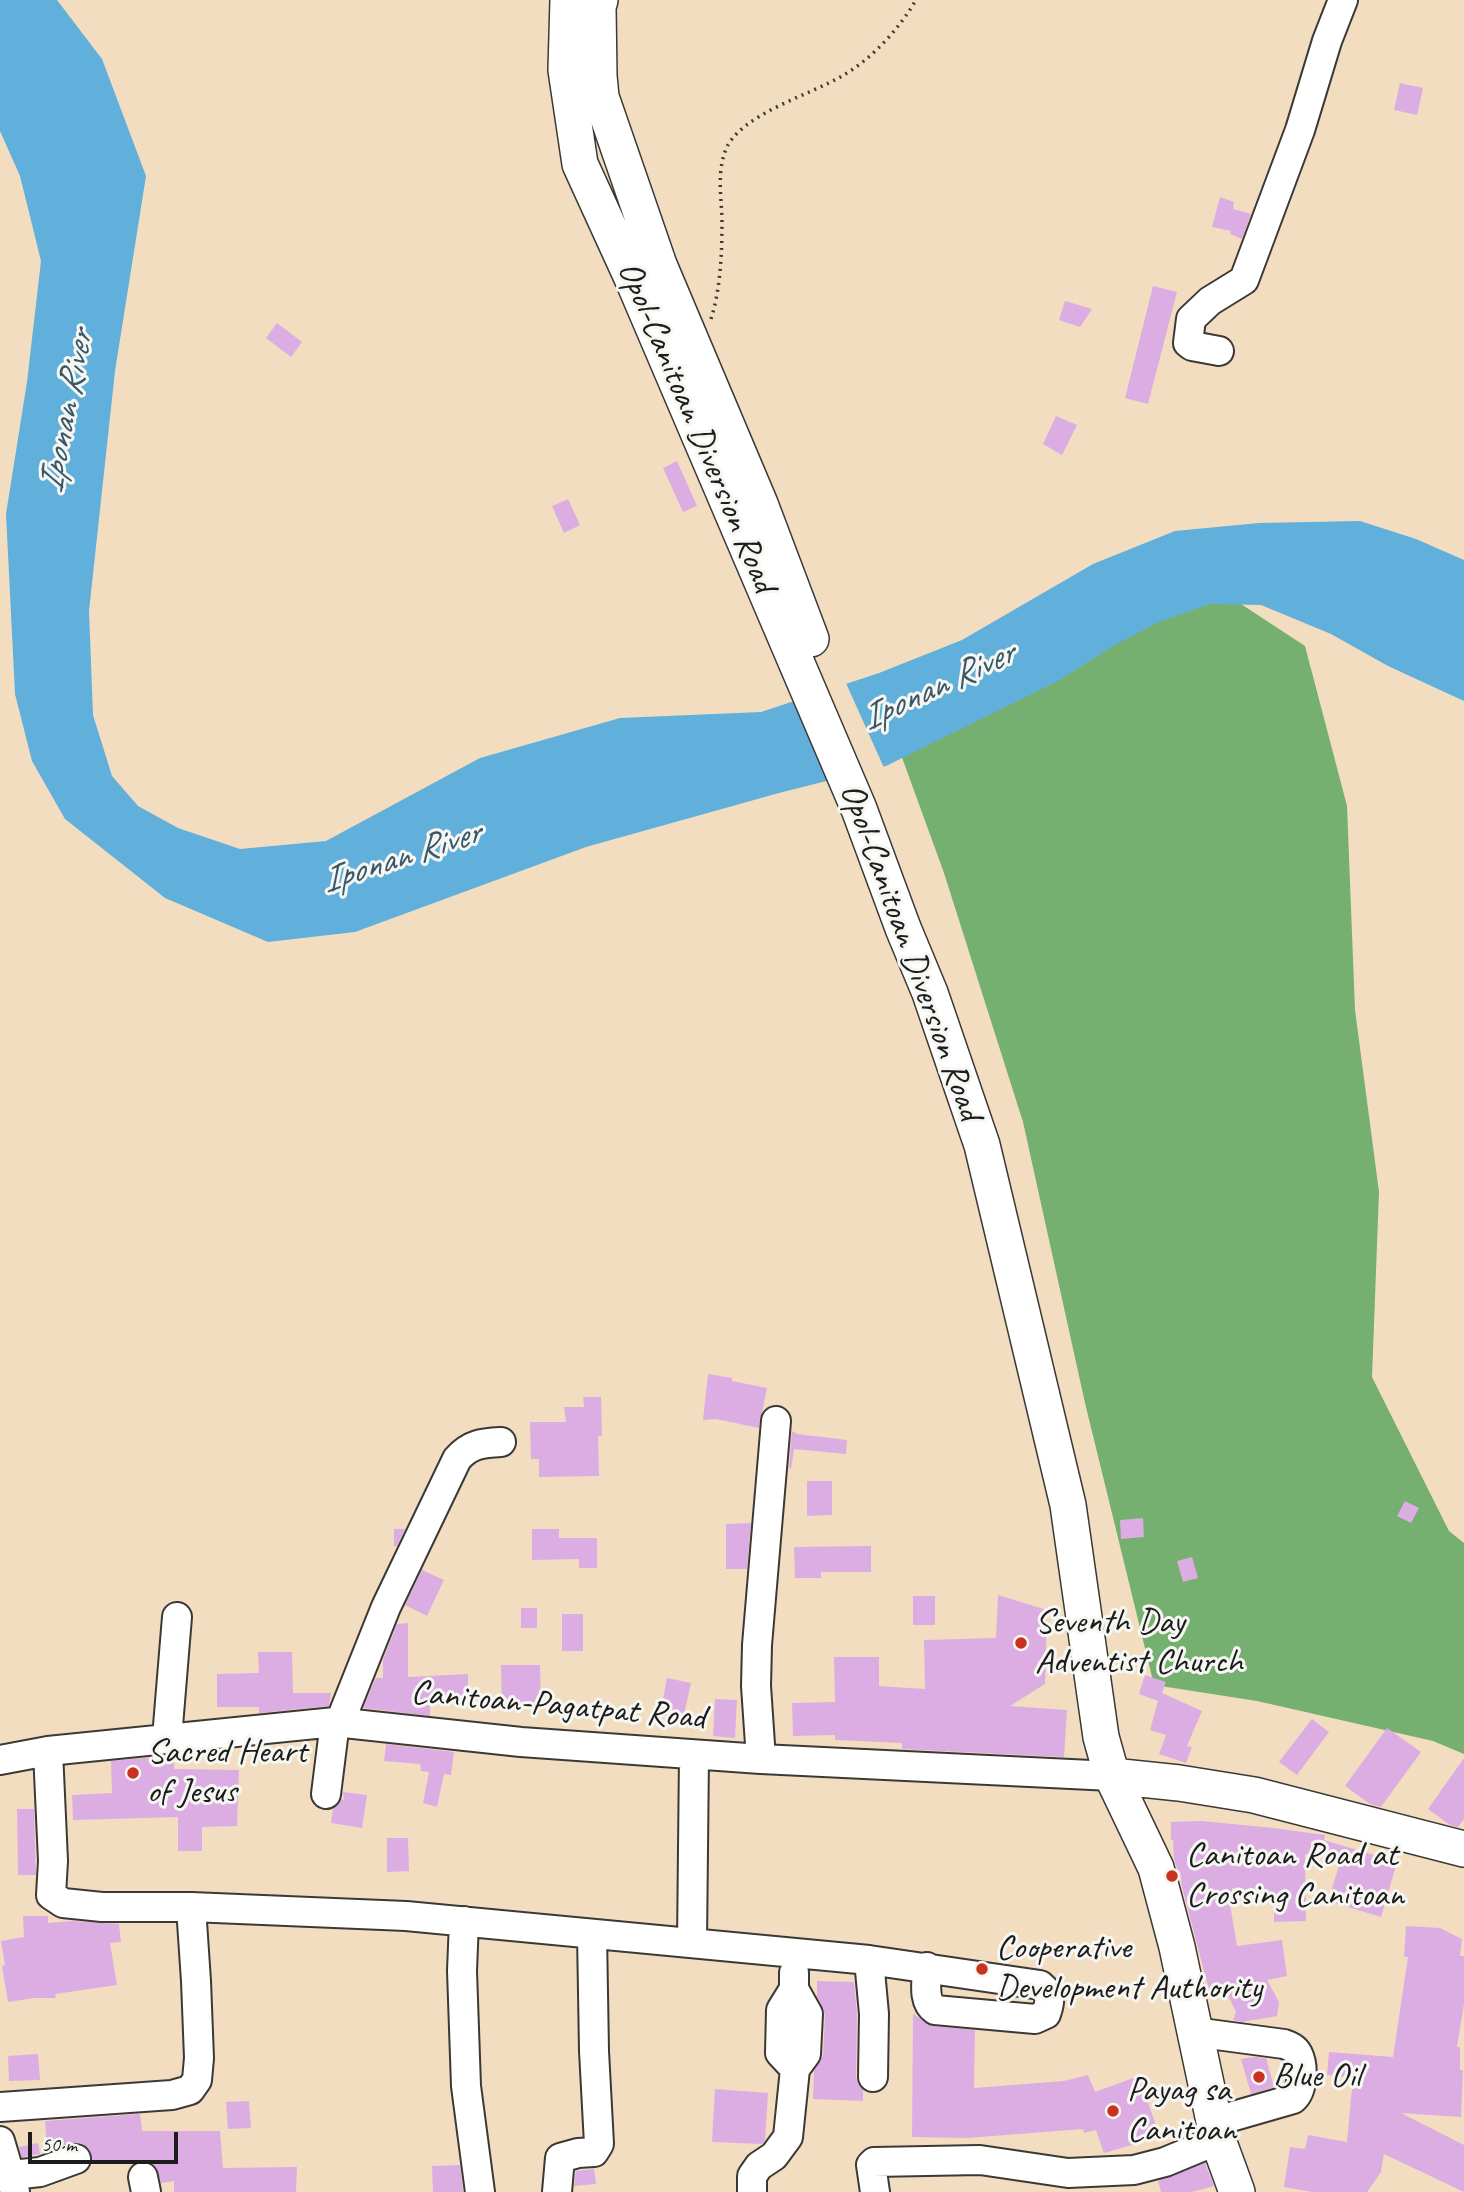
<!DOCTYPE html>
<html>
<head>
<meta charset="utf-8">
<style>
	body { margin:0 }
	#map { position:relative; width:1464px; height:2192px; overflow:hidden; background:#f2ddc0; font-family:Caveat,sans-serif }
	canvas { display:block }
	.scale { position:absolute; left:28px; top:2132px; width:150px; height:32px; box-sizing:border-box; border:4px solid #1c1c1c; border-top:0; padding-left:9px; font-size:21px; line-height:24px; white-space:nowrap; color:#1c1c1c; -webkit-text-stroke:5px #f6f6f2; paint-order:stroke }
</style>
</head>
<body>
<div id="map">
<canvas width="1464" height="2192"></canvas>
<div class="scale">50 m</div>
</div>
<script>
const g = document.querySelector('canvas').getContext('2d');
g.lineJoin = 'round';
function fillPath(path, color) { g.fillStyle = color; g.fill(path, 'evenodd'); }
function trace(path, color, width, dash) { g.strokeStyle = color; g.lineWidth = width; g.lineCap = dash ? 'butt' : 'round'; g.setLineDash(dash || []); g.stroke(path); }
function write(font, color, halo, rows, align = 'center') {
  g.font = font + ' Caveat,sans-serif'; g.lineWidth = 6; g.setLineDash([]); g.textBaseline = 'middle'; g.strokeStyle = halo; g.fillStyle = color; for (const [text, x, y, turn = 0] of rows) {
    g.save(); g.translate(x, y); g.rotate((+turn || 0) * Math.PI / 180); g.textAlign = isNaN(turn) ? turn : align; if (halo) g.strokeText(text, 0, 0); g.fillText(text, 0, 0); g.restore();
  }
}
fillPath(new Path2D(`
	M1215,587l90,59 42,160 8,204 24,182 -7,185 77,154 15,12v211l-31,-13 -176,-40 -103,-16 -69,-282 -62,-281 -79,-249 -48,-132z`), '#75b070');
fillPath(new Path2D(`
	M0,0h57l45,59 44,117 -31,195 -26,240 4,104 19,61 26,30 40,22 62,21 86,-8 154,-83 140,-40 141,-6 118,-39 83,-33 131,-76 82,-33 84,-8 101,-2 56,18 48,21v141l-76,-35 -57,-32 -70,-29 -51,-1 -51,18 -46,24 -53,34 -174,86 -107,27 -193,54 -231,85 -87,10 -103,-44 -100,-79 -33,-58 -17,-67 -9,-180 21,-132 14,-121 -21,-85 -20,-45z`), '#61afdb');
fillPath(new Path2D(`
	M845,681l40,89 -50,13 -38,-86z`), '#f2ddc0');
fillPath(new Path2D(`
	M1400,83l23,5 -6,27 -23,-5z
	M1220,197l14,5 -1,7 18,5 -9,25 -12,-5 1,-3 -19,-4z
	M1153,286l24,6 -29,112 -23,-6z
	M1065,301l27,8 -12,18 -21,-7z
	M277,323l25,19 -11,15 -25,-19z
	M1056,416l21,9 -15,30 -19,-11z
	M677,461l20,45 -14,6 -20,-44z
	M568,499l12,26 -16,8 -12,-27z
	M708,1374l24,4v3l35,7 -8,40 -43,-9 -13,1z
	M583,1397h18l1,39h-4l1,40 -60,1v-18h-8l-1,-37h36l-2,-15h20z
	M792,1431l5,3 50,6 -1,14 -52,-5 -3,20 -2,-1z
	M807,1481h25v34l-25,1z
	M1405,1501l14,7 -8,15 -14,-7z
	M1143,1518l1,19 -23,2 -1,-19z
	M751,1523l-4,46h-21v-45z
	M394,1529h11l-8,17h-3z
	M532,1529h27v9h38v30h-18v-9l-47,1z
	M871,1546v26h-50v6h-26l-1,-31z
	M1192,1557l6,21 -15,4 -6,-21z
	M422,1570l22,10 -17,36 -22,-11z
	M998,1595l49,15 -2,74 -35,22 57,4 -3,47 -162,-8v-6l-67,-3v-5l-42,1 -1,-33 43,-1 -1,-45h45v29l46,3 -1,-49 72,-2z
	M913,1596h22v29h-22z
	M521,1608h16v20h-16z
	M562,1614h21v37h-21z
	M408,1623v54l60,-3v29h-38v13l-67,-8 13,-30h7v-18l14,-36z
	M258,1652h34l1,41h38l-2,13 -70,7v-6h-42v-33l42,-1z
	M501,1665h39l1,40h-39z
	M1145,1675l21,7 -4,11 40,18 -15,35 5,1 -6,16 -27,-9 7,-19 -16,-5 8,-29 -19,-7z
	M667,1678l24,5 -8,36 -23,-4z
	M715,1699l22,1 -2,38 -22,-2z
	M1312,1719l17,13 -32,43 -18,-13z
	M1387,1728l34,24 -40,55 -11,-3 -25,-18z
	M386,1744l68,8 -3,23 -7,-1 -7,33 -14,-4 6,-31 -8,-1 -1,-7 -36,-3z
	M155,1757h19v12l65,1 -2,56 -35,1v24h-24v-34l-105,3 -1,-25 40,-2 -1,-32z
	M1464,1758v61l-6,8 -8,-2 -22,-16z
	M343,1792l24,3 -5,33 -31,-5 2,-14 8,-10 3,1z
	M17,1809h17l2,66h-18z
	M1202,1821l71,7 52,7 -1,5 73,22 -16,55 -53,-16 13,-42 -36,-5 1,67 -32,1v-29l-42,-5v10h-3l8,48 45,-6 5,36 -20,4 12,22 -2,14 -35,6 -9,-2 3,-8 -12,-25 -15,3 -27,-103 -2,-16 -2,1 -4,-13 -1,-19h-2v-18z
	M387,1838h21l1,33 -22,1z
	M23,1916h25v7l24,-2 47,3 2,18 -11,1 7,42 -62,9 1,4h-22l-26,4 -6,-36 3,-1 -4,-24 23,-4z
	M1406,1926l34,2 22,11 -2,17h4v48l-7,43h3v23h3l-2,47 -60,-4 63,32v47l-80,-38 -3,18 -14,20h-55l-28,-5 6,-40 15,2 3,-14 39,7 6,-65 -26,-2 2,-23 64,5 15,-100h-4z
	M817,1981l37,1 3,33 -1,62 2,7 5,6v11l-50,-2 1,-28 9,-16 2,-40 -8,-19z
	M913,2014l20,12 42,4 -1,58 90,-7 24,-6 7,17 44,-16 21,61 -56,16 -8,-23 -12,3 -1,-4 -116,9 -55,-1z
	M38,2054l2,26 -31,1 -1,-25z
	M1254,2057l12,1 8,29 -23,7 -10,-35z
	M715,2089l53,4 -3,47 -3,4 -50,-2z
	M249,2101l2,27 -23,1 -2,-27z
	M140,2114l2,17h78l3,37 74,-1 -1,25h-122v-11l-13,2 -5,-16 -7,-5 -58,2v-11l-4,-6 -7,-4 -33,4 -2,-26z
	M38,2143l2,11 -18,3 -3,-10z
	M1205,2163l9,23 -22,6h-31l-3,-11z
	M460,2165l3,27h-30l-1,-26z
	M594,2169l2,15 -22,2 2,-15z`), '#dcade3');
const minor = new Path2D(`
	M1219,351l-27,-5 -4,-3 3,-24 19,-18 34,-21 56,-150 27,-89 16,-41
	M340,1722l46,-115 71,-148c13,-15 25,-16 44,-17
	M167,1738l10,-121
	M48,1751l5,110 -2,34 12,8 39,4h89l215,9 463,44 5,54 -1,63
	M761,1759l-5,-73 1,-41 19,-224
	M0,1760l48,-9 287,-29 186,20 240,17 351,17
	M326,1794l9,-72
	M464,1921l-2,50 4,115 14,106
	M692,1943l2,-188
	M869,1960l171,25c11,9 11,15 6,29l-11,5 -100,-9c-13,-9 -8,-29 -8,-43
	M794,1973v16l-13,21 -1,43 15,16
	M1194,2032l90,12c6,2 11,4 14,10 6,12 5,37 -5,45l-80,23
	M0,2107l172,-12 18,-5 7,-10 2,-22 -3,-77 -5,-74
	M0,2141l15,51
	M12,2175l28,-3 36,-13
	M143,2177l3,15
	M557,2192l3,-34 18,-5 16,-1 5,-8 -5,-93 -2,-117
	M752,2192v-16l7,-10 15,-10 14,-19 7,-68 11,-15 2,-40 -14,-25
	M875,2192l-4,-27 3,-3 106,-2 88,13 66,-3 31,-8 53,-22`);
const major = new Path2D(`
	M568,0l-2,70 14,94 53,116 226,529 44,119 27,65 52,152 86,360 33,232 11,39 44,92 21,79 41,193 19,52
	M600,0l-2,7 1,69 2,21 58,168 101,239 51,135
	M1112,1776l67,7 75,12 210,54`);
trace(minor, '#3c3935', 32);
trace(major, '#3c3935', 38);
trace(new Path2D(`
	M711,319c10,-32 11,-68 11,-101 -1,-24 -5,-46 4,-69 15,-35 84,-54 116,-73 30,-17 57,-47 74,-76`), '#3c3935', 3.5, [2, 5]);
trace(minor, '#fff', 28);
trace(major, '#fff', 35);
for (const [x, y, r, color] of [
	[1021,1643,7,"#c8321e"],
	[133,1773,7,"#c8321e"],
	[1172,1876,7,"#c8321e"],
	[982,1969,7,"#c8321e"],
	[1259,2077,7,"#c8321e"],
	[1113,2111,7,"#c8321e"]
]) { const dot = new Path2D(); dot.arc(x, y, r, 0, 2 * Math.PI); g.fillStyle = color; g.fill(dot); trace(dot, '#f6f6f2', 2.5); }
write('35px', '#1c1c1c', '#f6f6f2', [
	["Opol-Canitoan Diversion Road",696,427,67],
	["Opol-Canitoan Diversion Road",910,952,70],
	["Canitoan-Pagatpat Road",558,1706,5]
]);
write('35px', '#1c1c1c', '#f6f6f2', [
	["Seventh Day",1035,1623],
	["Adventist Church",1035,1663],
	["Sacred Heart",147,1753],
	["of Jesus",147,1793],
	["Canitoan Road at",1186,1856],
	["Crossing Canitoan",1186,1896],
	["Cooperative",996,1949],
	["Development Authority",996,1989],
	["Blue Oil",1273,2077],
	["Payag sa",1127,2091],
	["Canitoan",1127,2131]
], 'left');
write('italic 37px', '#385768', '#f6f6f2', [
	["Iponan River",67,412,-79],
	["Iponan River",938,687,-25],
	["Iponan River",401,858,-18]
]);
</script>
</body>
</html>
